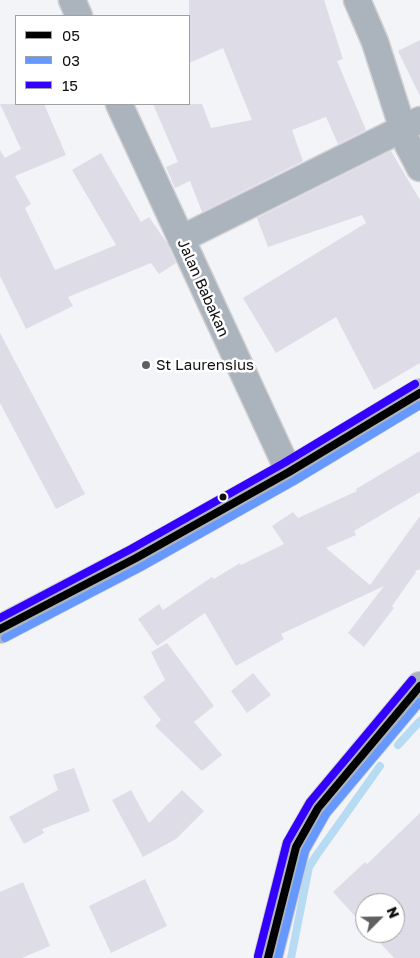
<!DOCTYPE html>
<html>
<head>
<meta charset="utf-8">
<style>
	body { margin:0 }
	#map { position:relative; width:420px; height:958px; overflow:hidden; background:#f3f4f7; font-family:"Golos Text",sans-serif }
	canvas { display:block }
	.legend { position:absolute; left:15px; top:15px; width:175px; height:90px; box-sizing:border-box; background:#fff; border:1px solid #9fa0a0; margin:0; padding:6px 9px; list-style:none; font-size:15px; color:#101112 }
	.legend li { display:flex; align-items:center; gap:10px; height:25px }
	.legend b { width:25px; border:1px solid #9fa0a0 }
	.north { position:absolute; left:355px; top:893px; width:50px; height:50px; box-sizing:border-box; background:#fff; border:1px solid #9fa0a0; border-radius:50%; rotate:67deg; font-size:14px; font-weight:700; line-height:20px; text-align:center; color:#101112 }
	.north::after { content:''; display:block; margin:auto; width:18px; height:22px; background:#5f6062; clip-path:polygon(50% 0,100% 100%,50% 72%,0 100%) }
</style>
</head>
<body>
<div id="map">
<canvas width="420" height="958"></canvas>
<ul class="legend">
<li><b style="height:6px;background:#000"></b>05</li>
<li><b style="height:6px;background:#69f"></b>03</li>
<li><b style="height:6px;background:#30f"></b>15</li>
</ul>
<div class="north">N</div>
</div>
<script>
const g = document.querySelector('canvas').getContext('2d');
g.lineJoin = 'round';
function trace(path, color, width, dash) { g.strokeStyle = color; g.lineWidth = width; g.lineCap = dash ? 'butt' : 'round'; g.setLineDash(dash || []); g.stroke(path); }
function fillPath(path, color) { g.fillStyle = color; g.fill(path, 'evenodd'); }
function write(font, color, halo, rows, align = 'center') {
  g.font = font + ' "Golos Text",sans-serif'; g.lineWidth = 5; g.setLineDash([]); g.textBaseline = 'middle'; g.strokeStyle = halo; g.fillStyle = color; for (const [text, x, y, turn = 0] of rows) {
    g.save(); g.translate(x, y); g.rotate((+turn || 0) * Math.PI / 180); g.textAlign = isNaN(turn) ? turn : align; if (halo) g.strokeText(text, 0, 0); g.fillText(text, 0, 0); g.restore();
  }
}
trace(new Path2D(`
	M398,745l22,-24
	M291,958l18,-91 7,-11 64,-90`), '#b8dbf4', 8);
fillPath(new Path2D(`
	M189,0h135l19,59 -6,2 29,69 -28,14 -12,-27 -34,13 11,31 -101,51 -12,-31 -15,7 -9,-21 12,-5 -25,-58h49l9,24 41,-8 -29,-72 -34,15z
	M420,40v56l-22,-45z
	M0,104h44l22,51 -51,21 16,28 -6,4 30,62 61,-25 -44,-75 29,-17 40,69 8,-5 18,26 9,20 -17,11 -8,-11 -83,34 5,9 -47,23 -26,-53v-126l5,8 16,-9z
	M391,151l29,49v163l-46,27 -38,-73 -60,36 -33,-55 123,-75 -4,-8 -94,32 -11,-29z
	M0,333l85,161 -29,15 -56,-106z
	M420,451v41l-66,39 2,4 -30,13 44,37 50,-69v53l-5,2 1,1 -24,34 2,2 -30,39 -16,-14 36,-47 -103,48 3,5 -48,27 -31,-53 -48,33 -19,-27 21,-15 4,6 49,-33 2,2 26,-16 1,2 43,-21 -12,-18 21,-14 5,6 59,-27 -1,-2z
	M167,643l47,63 -20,16 28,33 -20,16 -47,-45 6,-6 -18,-23 22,-17 -14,-28z
	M253,673l18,22 -24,18 -16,-22z
	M74,768l16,43 -48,18 2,4 -20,11 -15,-27 49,-27 -5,-15z
	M131,790l18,33 33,-33 22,21 -28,28 -33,18 -31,-57z
	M420,813v145h-26l-23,-25h24v-30h-30v24l-32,-35 32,-30 2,2z
	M145,879l22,47 -56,27 -22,-47z
	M23,882l27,64 -28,12h-22v-66z`), '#dedce7');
const minor = new Path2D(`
	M72,0l7,16
	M357,0l18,42 33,103 12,23
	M119,104l170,368
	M181,239l239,-119`);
const major = new Path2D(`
	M0,629l136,-71 153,-86 131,-79
	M268,958l28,-111 22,-39 102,-122`);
trace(minor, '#d0d0d2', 29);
trace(major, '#d0d0d2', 30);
trace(minor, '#abb3bd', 26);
trace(major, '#adb4c0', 28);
trace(new Path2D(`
	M0,629l136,-71 153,-86 131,-79
	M268,958l28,-111 22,-39 102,-122`), '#000', 8);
trace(new Path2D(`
	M5,638l136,-71 153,-86 126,-76
	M278,958l27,-107 21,-37 94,-112`), '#69f', 8);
trace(new Path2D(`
	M0,618l131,-69 153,-86 131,-79
	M258,956l29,-114 23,-40 102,-122`), '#30f', 8);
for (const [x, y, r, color] of [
	[146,365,5,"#5f6062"],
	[223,497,4.5,"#101112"]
]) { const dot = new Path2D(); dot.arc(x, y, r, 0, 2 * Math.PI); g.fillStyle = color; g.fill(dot); trace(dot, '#fff', 2); }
write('15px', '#101112', '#fff', [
	["Jalan Babakan",203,288,66]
]);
write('15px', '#101112', '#fff', [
	["St Laurensius",156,365]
], 'left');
</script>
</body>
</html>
